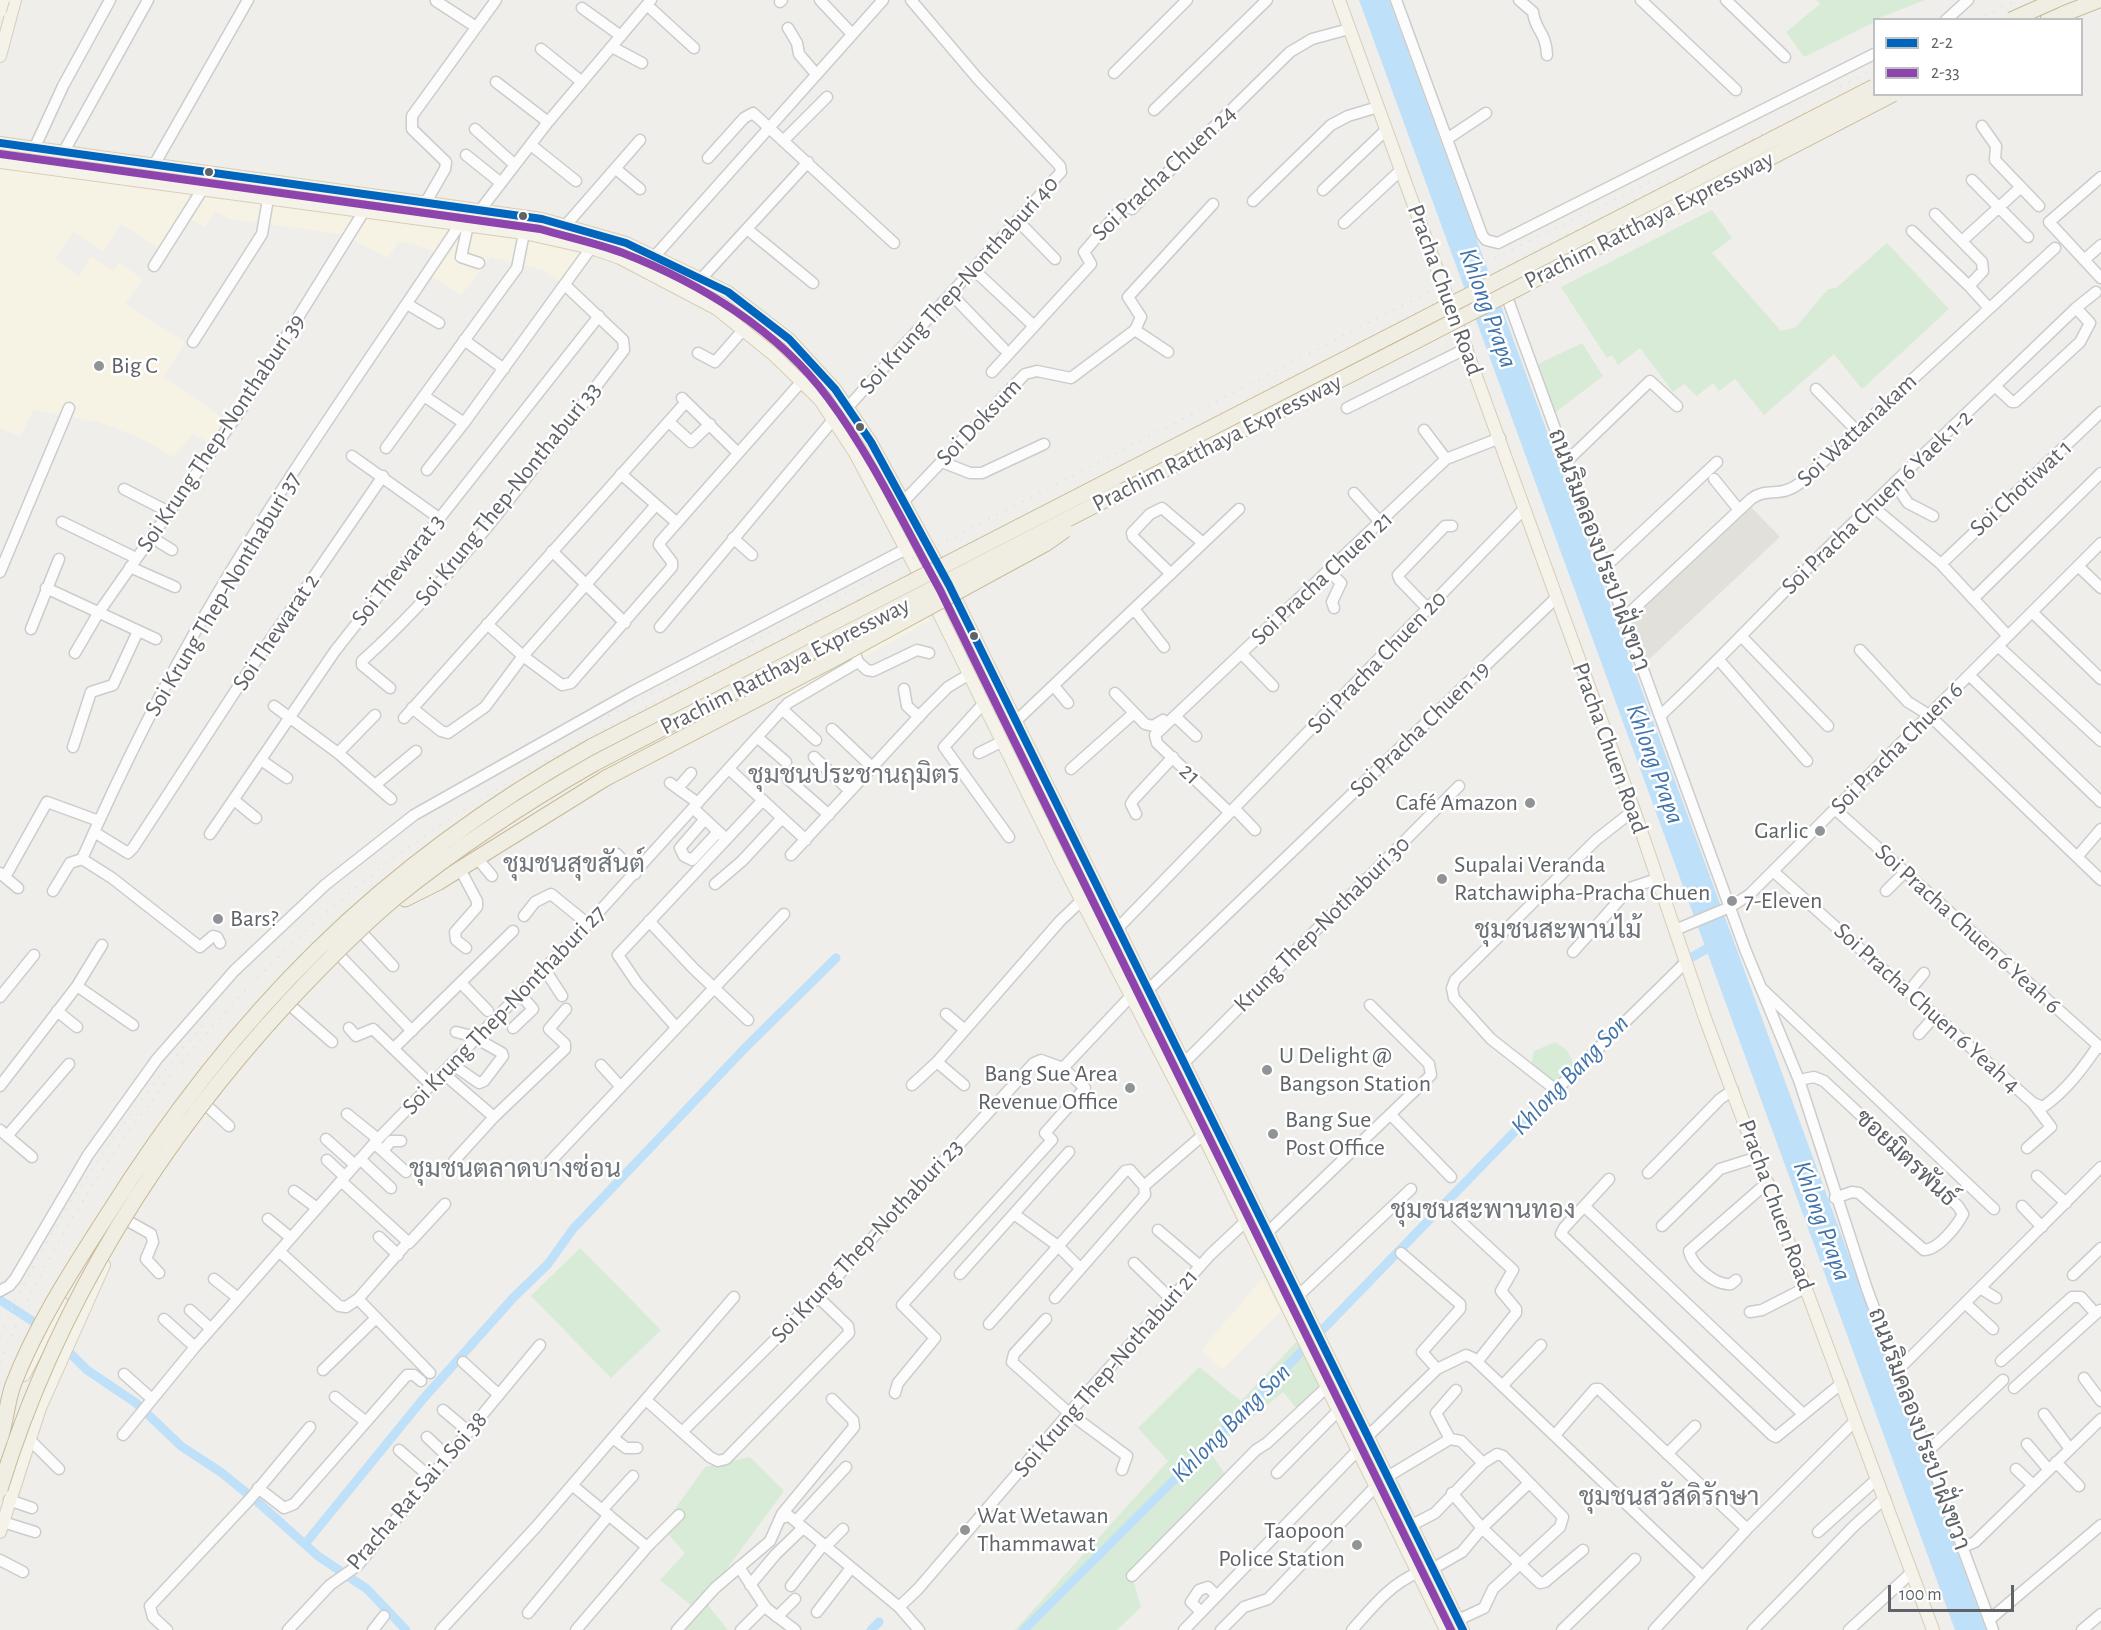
<!DOCTYPE html>
<html>
<head>
<meta charset="utf-8">
<style>
	body { margin:0 }
	#map { position:relative; width:2101px; height:1630px; overflow:hidden; background:#efeeea; font-family:"Alegreya Sans",sans-serif }
	canvas { display:block }
	.legend { position:absolute; left:1873px; top:18px; width:210px; height:78px; box-sizing:border-box; background:#fff; border:2px solid #bfc1c3; margin:0; padding:8px 10px; list-style:none; font-size:18px; color:#5f6368 }
	.legend li { display:flex; align-items:center; gap:12px; height:30px }
	.legend b { width:30px; border:2px solid #bfc1c3 }
	.scale { position:absolute; left:1888px; top:1585px; width:126px; height:27px; box-sizing:border-box; border:3px solid #5f6368; border-top:0; padding-left:8px; font-size:18px; line-height:21px; white-space:nowrap; color:#5f6368; -webkit-text-stroke:4px #fff; paint-order:stroke }
</style>
</head>
<body>
<div id="map">
<canvas width="2101" height="1630"></canvas>
<ul class="legend">
<li><b style="height:8px;background:#0065bd"></b>2-2</li>
<li><b style="height:8px;background:#8e44ad"></b>2-33</li>
</ul>
<div class="scale">100 m</div>
</div>
<script>
const g = document.querySelector('canvas').getContext('2d');
g.lineJoin = 'round';
function fillPath(path, color) { g.fillStyle = color; g.fill(path, 'evenodd'); }
function trace(path, color, width, dash) { g.strokeStyle = color; g.lineWidth = width; g.lineCap = dash ? 'butt' : 'round'; g.setLineDash(dash || []); g.stroke(path); }
function write(font, color, halo, rows, align = 'center') {
  g.font = font + ' "Alegreya Sans",Sarabun,sans-serif'; g.lineWidth = 5; g.setLineDash([]); g.textBaseline = 'middle'; g.strokeStyle = halo; g.fillStyle = color; for (const [text, x, y, turn = 0] of rows) {
    g.save(); g.translate(x, y); g.rotate((+turn || 0) * Math.PI / 180); g.textAlign = isNaN(turn) ? turn : align; if (halo) g.strokeText(text, 0, 0); g.fillText(text, 0, 0); g.restore();
  }
}
fillPath(new Path2D(`
	M0,166l539,73 46,13 -22,31 -19,-13 -53,-13 -30,38 -29,-18 11,-17 -12,-10 -32,-9 -11,17 -47,-24 -111,-15 -15,-8 -10,16 -17,-9 -29,30 -38,-24 -18,27 -29,-19 -19,26 24,19 12,-20 22,14 6,-8 24,16 -18,25 60,38 -21,35 63,44 -16,23 -18,-11 -19,24 -40,-22 -36,-13 -64,-12 -14,26 -20,-8z
	M926,612l3,9 -144,79 -4,-9z
	M1263,1278l18,33 -59,59 -21,-20z`), '#f7f3e4');
fillPath(new Path2D(`
	M1749,505l31,32 -136,127 -19,-55z`), '#e2e0da');
fillPath(new Path2D(`
	M1816,0h109l-51,20v2l-70,35 -18,-25 34,-28z
	M1712,210l20,28 -20,15 69,78 15,-4 32,-38 8,-1 51,-45 62,66 -87,80 -28,-35 -70,61 -29,-36 -16,12 -6,-8 -16,13 -13,-12 -11,8 -33,-44 -22,17 -6,-10 -5,3 -46,-71z
	M1582,343l21,33 -51,39 -14,-51z
	M1555,1042l12,8 8,17 -21,20 -23,-21 3,-15z
	M580,1248l81,82 -50,48 -80,-82z
	M1299,1339l22,49 -23,22 -15,-18 -73,60 15,22 -24,23 -69,79 9,31 -24,23h-102l153,-169 -30,-33 61,-61 42,34z
	M750,1457l34,34 -80,109 24,30h-51l15,-24 -32,-26 25,-27 -23,-26 43,-60z`), '#d8ebd6');
fillPath(new Path2D(`
	M1359,0h30l597,1630h-31z`), '#bfe0f9');
trace(new Path2D(`
	M1680,964l35,-20
	M0,1300l43,28
	M64,1347l23,23 49,33 45,43 41,27 38,31 58,52 49,33 39,41
	M305,1544l118,-145 90,-101 35,-34 25,-35 172,-181 91,-90
	M871,1630l8,-8
	M1024,1630l238,-238 297,-306`), '#bfe0f9', 9);
const minor = new Path2D(`
	M820,0l32,34
	M1396,0l86,235 4,5 12,3 376,-189
	M1519,0l14,12c2,19 13,19 14,43
	M1641,0l95,90
	M1726,0l59,57
	M436,1l40,26
	M780,2l2,-2
	M647,5l47,43
	M582,8l39,28
	M1946,20l22,-20
	M788,28l9,15 2,11 17,20
	M612,47l30,16
	M541,49l41,33
	M1114,73l73,-73
	M496,82l52,40
	M1154,110l113,-110
	M1982,126l14,20 -1,14 44,46
	M475,129l40,36
	M1447,139l39,-26
	M784,140l43,-43
	M531,145l45,36
	M34,149l29,-63 47,-86
	M63,153l85,-153
	M466,155l35,28
	M708,158l36,-40 9,-5 141,130
	M154,165l94,-165
	M616,169l24,20
	M2101,177l-52,45 52,56
	M1972,180l56,57
	M1323,190l63,-60
	M1253,201l78,-76 17,-9 30,-9
	M426,202l19,-33 1,-7 -34,-33v-13l84,-116
	M481,209l67,-87 103,-122
	M1935,214l47,48 1,9 -14,15 19,21
	M1018,221l37,38
	M1344,223l57,-53
	M468,225l-7,32 18,6
	M565,226l75,-86
	M747,229l66,54
	M1912,231l57,55
	M1962,241l59,-54
	M654,257l229,-257
	M2084,260l17,-15
	M154,266l48,-76
	M974,270l60,56
	M701,279l107,-117
	M1504,289l241,660 54,131 68,209 126,341
	M951,294l52,54
	M407,304l32,19
	M1135,330l33,22
	M464,340l40,29
	M193,342l69,-108 6,-35
	M698,353l17,9 28,-32
	M992,372l99,-108 -7,-12 37,-43 4,-3 7,3 25,-26 133,-131 22,-13 37,-10
	M1996,387l16,15h3l65,-60 10,-19 -14,-15
	M1816,389l41,42
	M424,396l40,27
	M682,398l55,54
	M848,407l213,-235 -1,-6 -82,-87 -67,-79
	M1347,408l120,-60
	M669,422l22,20 19,-18
	M1424,430l22,29
	M386,448l131,-180 7,-35
	M352,456l87,62
	M1567,461l83,-80 27,25
	M942,462l28,11h12l62,-29
	M427,470l37,-47 127,-175
	M621,474l55,48
	M1714,479l25,31
	M1895,484l13,19 25,13
	M124,489l45,23
	M1354,493l26,29
	M904,501l121,-127 12,-3 34,7 64,-48 6,-13 -13,-20 85,-93
	M1872,506l69,58 67,72
	M62,522l74,36
	M151,537l21,13
	M733,538l19,17
	M552,551l73,72
	M1941,564l160,-152
	M1606,566l111,-104
	M2078,566l23,22
	M130,567l45,20
	M1329,571l12,12 -9,19 2,6
	M0,572l69,-164
	M1171,574l-38,-37 -1,-4 18,-19 12,-6 41,35
	M46,588l110,51
	M1973,599l128,-126
	M1134,609l30,38
	M1428,609l-28,-29 -2,-5 47,-49h7
	M2032,612l69,67
	M1624,618l127,-119c18,-13 28,0 49,-16l255,-235
	M487,624l36,32 39,29 9,-2 101,-116v-5l-13,-17 1,-3 142,-161
	M660,627l173,-207
	M31,629l28,-70
	M1742,637l86,89
	M1998,646l103,95
	M1860,650l48,52 21,13 172,165
	M75,653l24,-41 141,-201 124,-200
	M1242,654l31,32
	M1719,660l88,101
	M858,662l9,8 6,1 44,-21 12,3
	M1969,675l132,127
	M1054,686l14,17
	M390,688l-28,-23v-4c101,-91 179,-204 262,-311l-1,-10 -58,-55
	M904,689l3,17 12,11
	M1115,693l30,31 8,2 10,-6 3,3
	M983,704l-39,43 65,90
	M274,706l64,47 53,46
	M412,708l29,23 7,2 37,-26 38,-51 133,-151
	M782,709l34,31
	M1661,715c65,-61 125,-127 189,-189 75,-73 151,-146 226,-218l20,-16
	M1176,717l20,19
	M404,718l282,-316
	M1016,721l223,-212
	M832,729l40,38
	M757,737l29,25
	M73,747l18,-55 22,-7 25,-54
	M338,753l37,-38
	M979,753l22,-11
	M814,757l36,34
	M261,760l26,18
	M729,769l77,71
	M1071,769l63,-56
	M788,779l41,36
	M670,783l28,20
	M375,785l41,-34
	M678,788l13,-15
	M234,800l22,18
	M693,808l30,28
	M1234,808l21,22
	M1634,810l-38,30 -141,140 -3,8 2,10 37,41 65,51 130,-128
	M1836,810l265,238
	M1229,812l-72,-69 -2,-8 291,-276 54,-21
	M1136,814l-5,-10 3,-5 39,-42
	M705,819l-25,29 4,8 8,4 26,-28
	M94,832l34,21 5,-5 107,-164 143,-208
	M210,834l125,-183 264,-335
	M617,854l18,20
	M791,855l133,-144 24,-24 20,-12
	M2077,857l24,-28
	M477,858l15,18
	M460,869l17,32v6l-22,25 1,8 10,8
	M1774,872l259,231 18,24 -24,21
	M0,873l18,15
	M5,877l42,-75 52,19
	M715,884l27,-23 40,-43
	M53,891l17,-28 12,-4
	M1886,891l19,-19
	M524,916l11,-14 16,-8 37,30
	M649,921l44,47 55,52
	M1118,928l405,-418
	M1675,930l55,-23 19,-12 352,-352
	M364,935l29,31
	M220,943l-3,-6 -4,-1 -13,11 -88,-69 -30,-19c38,-86 79,-170 127,-251 77,-132 167,-257 251,-384
	M1573,952l57,-64 27,-9
	M341,957l71,74
	M544,968l18,28
	M461,983l27,28
	M77,986l56,39
	M1761,988l233,221
	M1149,989l407,-391
	M1909,991l15,-18
	M0,997l34,-42
	M292,1007l40,35
	M57,1011l20,16
	M946,1014l19,16
	M676,1027l-39,-44 -19,-28 145,-155
	M349,1028l7,8 17,-7 59,57
	M513,1028l20,-19 -13,-15
	M1919,1034l16,-18
	M394,1048l119,-117
	M937,1062l27,23
	M1185,1062l274,-276
	M453,1065l26,18 5,-2 19,-25 -1,-3 -30,-17 -16,-4
	M601,1065l19,21
	M444,1074l50,43 71,-68v-5l-16,-15 17,-20
	M1799,1080l15,-3 10,4 134,125 5,8c-6,12 -25,36 -39,36l-65,-57 -7,-1 -17,6
	M912,1085l25,-23 123,-141 21,-20
	M0,1086l77,-100 25,-41
	M2033,1103l10,4c24,-17 39,-38 55,-61
	M206,1105l23,21
	M347,1114l31,25
	M1391,1115l60,62
	M0,1130l32,27
	M7,1136l62,-72
	M326,1139l29,26
	M374,1143l32,29
	M383,1151l8,-10h10
	M360,1159l31,29
	M327,1160l17,16
	M454,1161l40,-44
	M546,1166l238,-252
	M1648,1173l72,-74 13,-9
	M2037,1176l29,27
	M1609,1179l-45,49 -3,6 211,201 4,2 66,-54
	M341,1181l67,61 -50,57 72,74
	M294,1191l23,17
	M1444,1206l69,64 -12,21 15,18v4l-39,49
	M1584,1206l218,207
	M2022,1206l20,21
	M1014,1214l44,32 21,21
	M268,1219l23,19
	M128,1221l23,13 2,8 -7,17 13,14
	M1662,1226l58,-57 38,-12
	M1158,1230l42,36
	M1268,1232l163,-157 -2,-11 -59,-59
	M379,1237l19,18
	M409,1243l36,-39
	M279,1251l60,55 7,1 12,-8
	M1401,1253l59,51v5l-38,43 15,17
	M1134,1263l37,36
	M960,1274l109,-122
	M2073,1275l28,-27
	M214,1279l24,19
	M1736,1280l-5,4c-15,2 -39,-18 -42,-33l79,-69
	M1980,1288l16,10
	M0,1291l9,-5 6,-7 73,-124 69,-96 77,-88 91,-86 89,-70 218,-123 274,-143
	M1299,1295l112,-106
	M1055,1298l90,-103 -1,-9
	M1965,1303l28,26
	M190,1310l21,19
	M1750,1312l12,-2 45,-23
	M164,1319l31,28
	M1046,1319l-32,35 -2,8 57,51 58,43 -5,14
	M989,1324l136,-153 5,-1 14,16 59,-51
	M2001,1361l71,-64h9l15,17
	M463,1362l36,33
	M323,1370l53,-52
	M1898,1370l203,-203
	M124,1374l28,25
	M2084,1378l17,23
	M1503,1385l38,-40
	M2014,1388l86,-78
	M895,1393l3,-10 37,-45 -33,-33 150,-165 -7,-7 40,-45 -22,-20
	M832,1399l21,21 1,7 -72,87 3,3 3,-2 111,92 20,23
	M646,1400l64,57 8,4 8,-2 123,-126 -1,-7 -30,-29
	M443,1410l26,22
	M2044,1414l26,35
	M366,1422l41,-47h7l7,6
	M683,1431l135,-134 216,-234 7,-3 22,8 67,-71
	M123,1435l72,-88 183,-208 210,-215 200,-221 70,-41 -7,-20
	M1555,1435l40,-46h4l148,140
	M427,1437l21,20
	M1367,1437l70,-68 29,-14 7,3 230,219
	M613,1438l13,10h11
	M29,1439l30,30
	M1450,1439l-14,-26 20,-23
	M2027,1444l22,26
	M399,1450l31,27
	M1928,1451l75,-71
	M1667,1454l28,-28
	M2056,1462l23,24
	M2016,1469l17,16
	M1277,1473l61,-62
	M1387,1477l63,-38 11,2 22,22
	M572,1485l75,62 -71,83
	M258,1488l26,20 10,-4 72,-82 -31,-25
	M1452,1493l30,35 58,55 5,-1 38,-32
	M9,1500l23,8
	M603,1509l30,-33
	M796,1521l50,-54
	M3,1522l32,10
	M1412,1525l23,-12 48,-50 14,-9 6,2 60,61 -3,10 -67,62 -9,19 -26,12
	M1818,1532l59,-53
	M647,1547l32,-32
	M825,1547l18,-18
	M1963,1547l12,-5 126,-123
	M0,1560l23,12
	M739,1567l27,41 29,22
	M1434,1568l28,-16 20,-24 47,-45
	M1132,1576l124,-126 11,-7 59,-55
	M750,1585l26,-31 27,-26
	M791,1586l32,-41
	M899,1607l19,-18 151,-176 141,-158 35,-33
	M817,1612l34,-44
	M1201,1612l-10,-10 8,-12 9,-3 8,8
	M528,1613l81,-98
	M777,1617l18,-18
	M1989,1620l112,-95
	M167,1630l-14,-13 -3,-11 100,-107 60,-72
	M288,1630l42,-45 27,-19 183,-221
	M373,1630l11,-14
	M441,1630l95,-103 198,-230
	M677,1630l38,-42 55,-47 12,-27
	M741,1630l24,-24
	M1184,1630l173,-179
	M1221,1630l23,-23 24,-8 107,-112
	M1352,1630c20,-22 37,-45 65,-57
	M1562,1630l73,-71
	M1654,1630l93,-101 108,-108
	M1753,1630l101,-104 31,-28
	M1849,1630l62,-57
	M2082,1630l19,-16`);
const major = new Path2D(`
	M1339,0l295,810 71,208 228,612
	M0,56l15,-56
	M0,143l542,76 84,24 102,49 61,47 46,50 36,53 78,143 514,1045
	M0,162l524,71 67,15 29,10 97,51 57,46 46,45 35,53 74,140 133,270 141,272 243,495
	M500,812l47,-28
	M24,1375l38,-72
	M0,1532l40,-124 64,-143`);
const highway = new Path2D(`
	M2048,20l51,-20
	M1122,491l290,-148
	M405,899l34,-17 167,-104`);
trace(minor, '#cbcccc', 13);
trace(major, '#d7ceb8', 14);
trace(highway, '#c8b996', 17);
trace(minor, '#fdfcfc', 10);
trace(major, '#f4f2e9', 12);
trace(highway, '#f0ede3', 15);
trace(new Path2D(`
	M1976,20l41,-20
	M2013,20l37,-20
	M1840,87l34,-18
	M600,720l890,-460 173,-84
	M0,1336c44,-105 127,-226 203,-311
	M0,1362c81,-197 236,-391 409,-515 104,-75 219,-131 334,-189 121,-61 243,-123 363,-185 149,-77 297,-154 446,-230 107,-56 213,-112 322,-163`), '#e4e4e4', 2, [1.5, 8]);
const majorBridge = new Path2D(`
	M0,11l3,-11`);
const highwayBridge = new Path2D(`
	M2011,20l45,-20
	M1412,343l481,-249
	M606,778l226,-118 213,-116 20,-14
	M0,1439c6,-18 7,-37 13,-54 23,-60 59,-115 93,-168 128,-204 274,-352 485,-470l1283,-660
	M0,1489c56,-184 161,-350 291,-490 33,-35 67,-70 104,-101 63,-51 130,-95 200,-135l527,-272`);
trace(majorBridge, '#d7ceb8', 14, []);
trace(highwayBridge, '#c8b996', 17, []);
trace(majorBridge, '#f4f2e9', 12);
trace(highwayBridge, '#f0ede3', 15);
trace(new Path2D(`
	M0,143l542,76 84,24 102,49 61,47 46,50 36,53 78,143 514,1045`), '#0065bd', 8);
trace(new Path2D(`
	M0,154l540,75c27,8 56,14 83,24 77,30 155,77 205,145 44,59 76,127 112,192l511,1040`), '#8e44ad', 8);
for (const [x, y, r, color] of [
	[209,172,5,"#5f6368"],
	[523,216,5,"#5f6368"],
	[99,366,6,"#919496"],
	[860,427,5,"#5f6368"],
	[974,636,5,"#5f6368"],
	[1530,803,6,"#919496"],
	[1820,831,6,"#919496"],
	[1442,879,6,"#919496"],
	[1732,901,6,"#919496"],
	[218,919,6,"#919496"],
	[1267,1070,6,"#919496"],
	[1130,1088,6,"#919496"],
	[1273,1134,6,"#919496"],
	[965,1530,6,"#919496"],
	[1357,1545,6,"#919496"]
]) { const dot = new Path2D(); dot.arc(x, y, r, 0, 2 * Math.PI); g.fillStyle = color; g.fill(dot); trace(dot, '#fff', 2); }
write('24px', '#5f6368', '#fff', [
	["Soi Pracha Chuen 24",1164,173,-43],
	["Prachim Ratthaya Expressway",1649,220,-27],
	["Soi Krung Thep-Nonthaburi 40",959,285,-48],
	["Pracha Chuen Road",1445,290,70],
	["Soi Doksum",979,422,-46],
	["Soi Wattanakam",1857,430,-43],
	["Soi Krung Thep-Nonthaburi 39",221,433,-56],
	["Prachim Ratthaya Expressway",1217,443,-27],
	["Soi Chotiwat 1",2021,488,-43],
	["Soi Krung Thep-Nonthaburi 33",508,494,-51],
	["Soi Pracha Chuen 6 Yaek 1-2",1877,502,-44],
	["ถนนริมคลองประปาฝั่งขวา",1599,550,70],
	["Soi Thewarat 3",398,570,-52],
	["Soi Pracha Chuen 21",1322,578,-43],
	["Soi Krung Thep-Nonthaburi 37",223,594,-59],
	["Soi Thewarat 2",276,632,-56],
	["Soi Pracha Chuen 20",1377,662,-46],
	["Prachim Ratthaya Expressway",785,666,-27],
	["Soi Pracha Chuen 19",1420,729,-44],
	["Pracha Chuen Road",1610,748,70],
	["Soi Pracha Chuen 6",1897,748,-45],
	["21",1190,774,44],
	["Krung Thep-Nothaburi 30",1322,924,-45],
	["Soi Pracha Chuen 6 Yeah 6",1968,929,42],
	["Soi Pracha Chuen 6 Yeah 4",1927,1008,42],
	["Soi Krung Thep-Nonthaburi 27",504,1010,-46],
	["ซอยมิตรพันธ์",1906,1158,43],
	["Pracha Chuen Road",1776,1205,70],
	["Soi Krung Thep-Nothaburi 23",867,1241,-47],
	["Soi Krung Thep-Nothaburi 21",1106,1373,-49],
	["ถนนริมคลองประปาฝั่งขวา",1919,1429,70],
	["Pracha Rat Sai 1 Soi 38",417,1491,-49]
]);
write('24px', '#5f6368', '#fff', [
	["Big C",111,366],
	["Café Amazon",1518,803,"right"],
	["Garlic",1808,831,"right"],
	["Supalai Veranda",1454,865],
	["Ratchawipha-Pracha Chuen",1454,893],
	["7-Eleven",1744,901],
	["Bars?",230,919],
	["U Delight @",1279,1056],
	["Bangson Station",1279,1084],
	["Bang Sue Area",1118,1074,"right"],
	["Revenue Office",1118,1102,"right"],
	["Bang Sue",1285,1120],
	["Post Office",1285,1148],
	["Wat Wetawan",977,1516],
	["Thammawat",977,1544],
	["Taopoon",1345,1531,"right"],
	["Police Station",1345,1559,"right"]
], 'left');
write('italic 26px', '#4174aa', '#fff', [
	["Khlong Prapa",1488,308,70],
	["Khlong Prapa",1655,764,70],
	["Khlong Bang Son",1570,1075,-46],
	["Khlong Prapa",1822,1221,70],
	["Khlong Bang Son",1231,1423,-45]
]);
write('26px', '#70757a', '#fff', [
	["ชุมชนประชานฤมิตร",854,775],
	["ชุมชนสุขสันต์",574,864],
	["ชุมชนสะพานไม้",1558,930],
	["ชุมชนตลาดบางซ่อน",515,1169],
	["ชุมชนสะพานทอง",1483,1210],
	["ชุมชนสวัสดิรักษา",1669,1497]
]);
</script>
</body>
</html>
